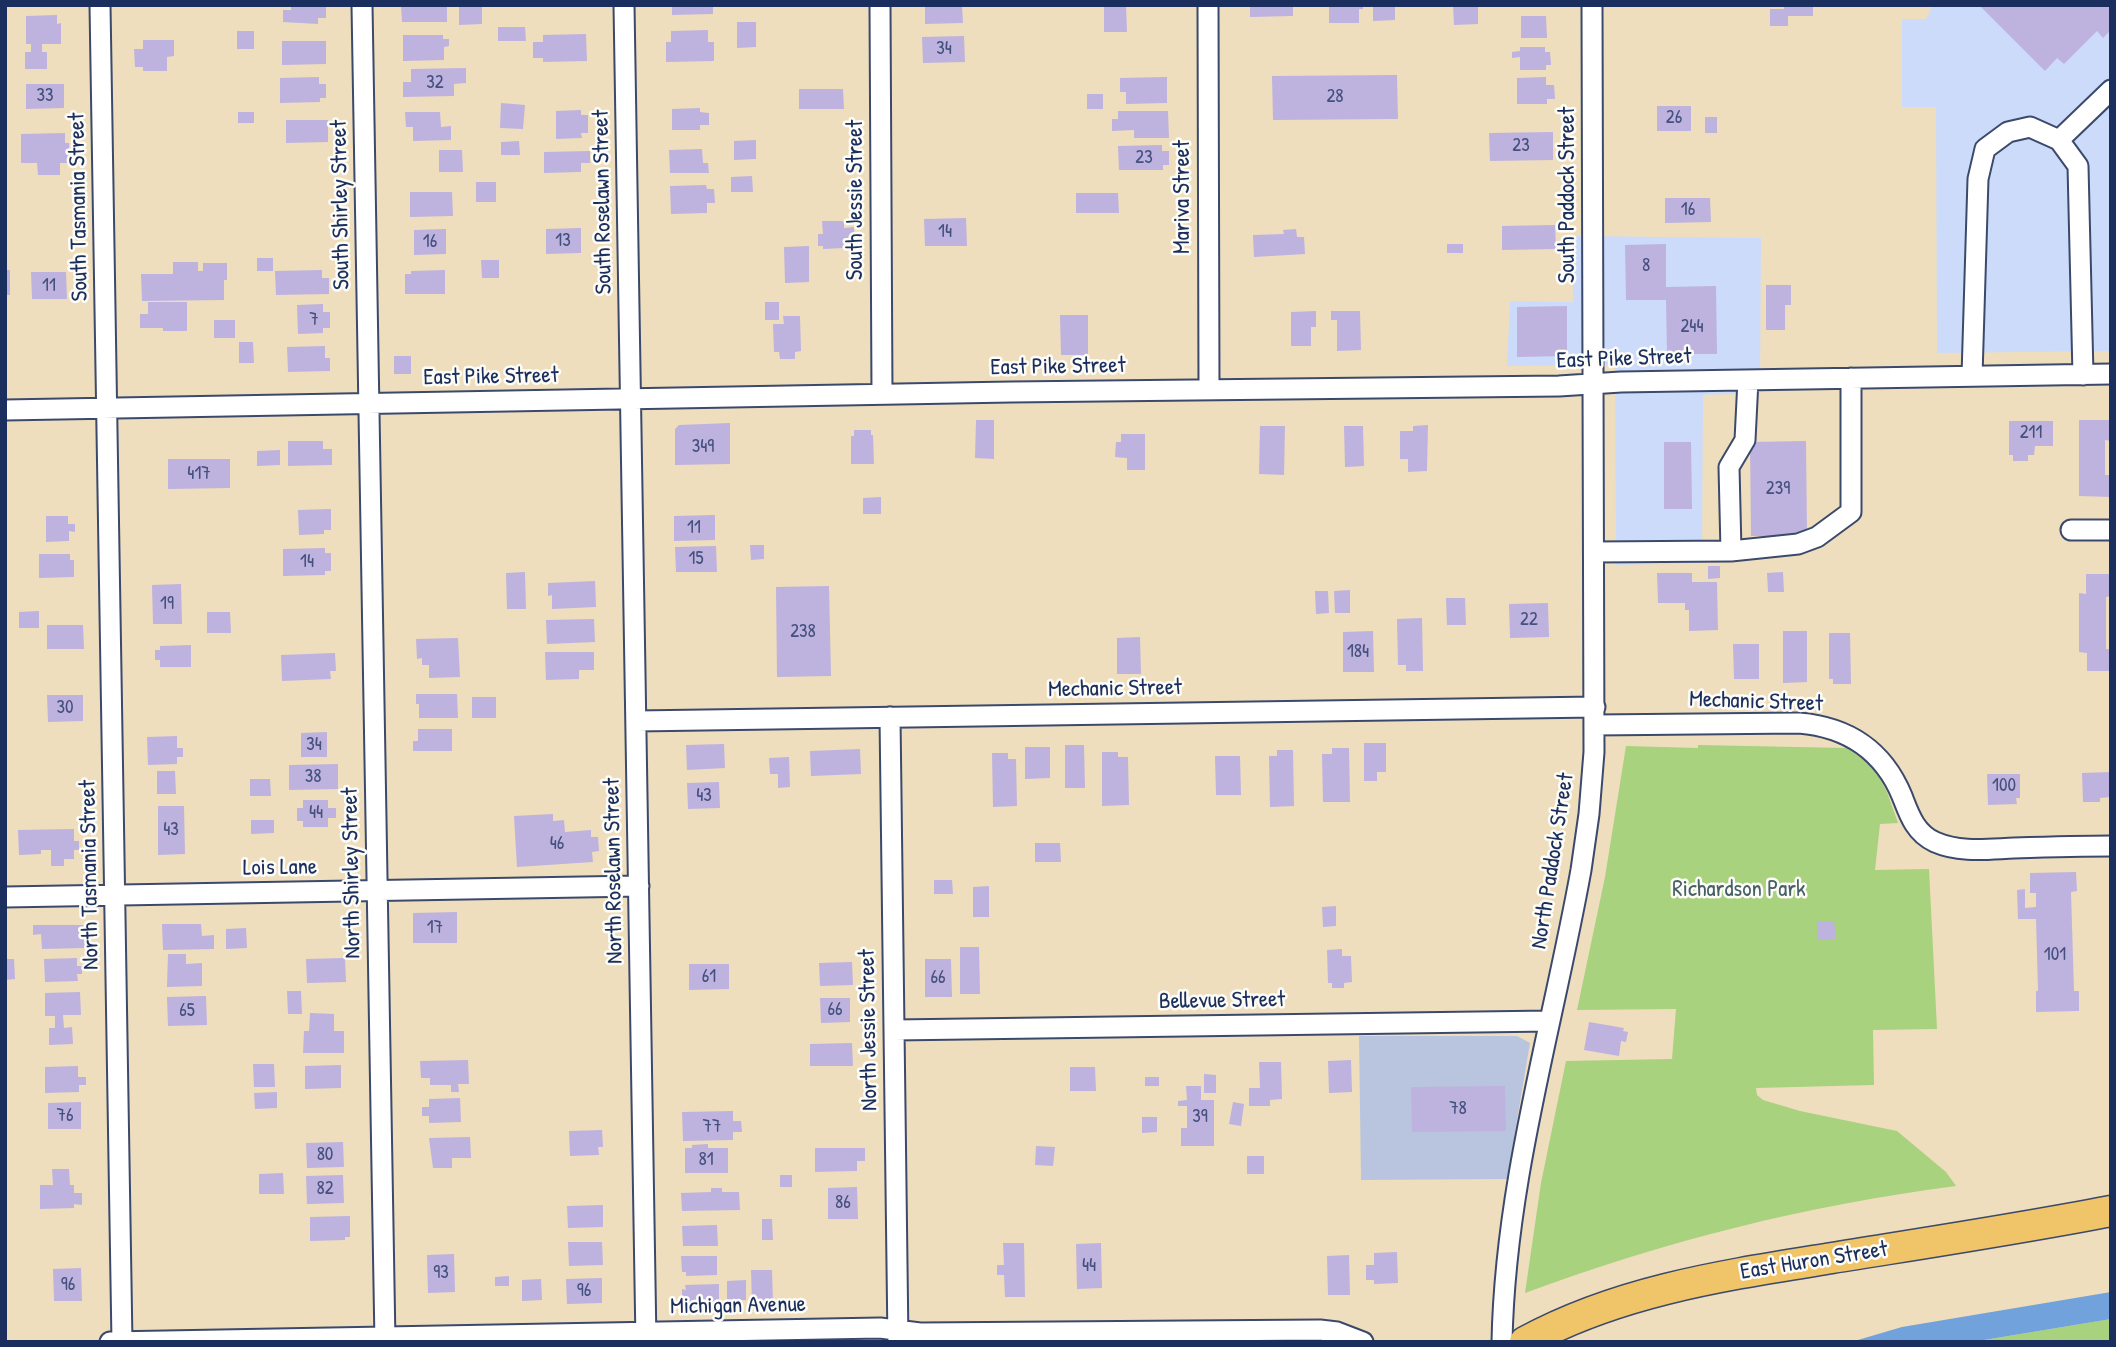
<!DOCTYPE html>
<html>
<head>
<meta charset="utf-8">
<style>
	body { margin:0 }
	#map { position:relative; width:2116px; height:1347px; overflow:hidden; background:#eedebd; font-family:"Patrick Hand",sans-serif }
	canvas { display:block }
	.frame { position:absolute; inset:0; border:7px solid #1b2f5e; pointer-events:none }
</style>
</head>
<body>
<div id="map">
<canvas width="2116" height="1347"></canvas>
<div class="frame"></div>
</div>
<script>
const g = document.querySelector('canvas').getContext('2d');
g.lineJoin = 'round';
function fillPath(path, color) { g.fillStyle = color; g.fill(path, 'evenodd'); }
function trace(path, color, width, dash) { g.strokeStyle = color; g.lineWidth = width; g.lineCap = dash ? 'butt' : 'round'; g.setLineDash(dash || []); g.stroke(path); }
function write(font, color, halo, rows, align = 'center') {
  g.font = font + ' "Patrick Hand",sans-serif'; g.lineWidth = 5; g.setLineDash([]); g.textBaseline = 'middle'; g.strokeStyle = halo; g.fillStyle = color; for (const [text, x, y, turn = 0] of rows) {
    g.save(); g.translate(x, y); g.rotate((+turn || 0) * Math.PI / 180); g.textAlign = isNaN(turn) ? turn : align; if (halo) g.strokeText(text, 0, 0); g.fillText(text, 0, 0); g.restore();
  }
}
fillPath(new Path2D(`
	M1933,5h178v346l-174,2 -1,-246h-34v-88h24z
	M1572,236l189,2 -1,155 -57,2 -1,168 -86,2 -1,-200 -108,1 3,-65 63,1z`), '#cddbfa');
fillPath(new Path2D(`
	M1359,1036h158l13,7 -23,136 -146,1z`), '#b9c5de');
fillPath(new Path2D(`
	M1698,745l149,3 21,15 11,14 8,15 11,31 -18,1 -5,46 54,-1 8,160 -64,1 1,55 -118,3 1,7 6,5 37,11 97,20 49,41 10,14c-148,19 -291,55 -431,107l16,-110 25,-122 106,-2 4,-50 -99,1 28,-133 21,-131 72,2z
	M2111,1319v23h-139z`), '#a8d27d');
fillPath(new Path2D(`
	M2111,1292v27l-139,23h-121l51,-15z`), '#71a2db');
fillPath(new Path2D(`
	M291,5h35v13h-8v6l-35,-2v-12h8z
	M401,5h46v17h-45z
	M459,5h23v19l-23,1z
	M672,5h41v9l-41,1z
	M925,5h37l1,18 -38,1z
	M1104,5h22l1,27h-23z
	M1250,5h43v11l-43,1z
	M1329,5h34v4h-4v14h-30z
	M1373,5h22v15l-22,1z
	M1453,5h25v19l-24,1z
	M1784,5h29v11h-25v10h-18v-17h14z
	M1979,5h132v25l-8,8 -6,-7 -33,33 -7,-6 -12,13z
	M57,15v9l4,-1v21h-19v8h5v17h-22v-17h6v-8h-5v-28z
	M1521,16h25l1,22h-26z
	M737,22h19v25l-19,1z
	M498,27h27l1,14h-28z
	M708,30v12h6v19l-48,1v-20h5v-11z
	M237,31h17v18h-17z
	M586,34l1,27 -44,1v-4h-10v-16h10v-7z
	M403,35h40v4h6v7l-5,1v13l-41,1z
	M964,36l1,26 -42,1 -1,-26z
	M143,40h31v16l-7,1v14h-24v-4h-8l-1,-18h9z
	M282,41h44v23l-44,1z
	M1520,47h25v5h5l1,13h-5v5h-26v-13l-8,1v-6l8,-1z
	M466,68v15l-12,1v12l-51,1v-15h8v-13z
	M1397,75l1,44 -125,1 -1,-44z
	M319,77v7h7v14h-6v4l-40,1v-25z
	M1167,77v26l-41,1v-12h-6v-14z
	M1546,77v8h8l1,14h-8v5h-30v-26z
	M26,84h38v24l-38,1z
	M799,89h44l1,20h-45z
	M1087,94h16v15h-16z
	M501,103l24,2 -2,24 -23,-1z
	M1657,106h34v25h-34z
	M700,108v4l9,1v12h-9v5h-28v-21z
	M581,110v5h7v18h-7l1,5 -26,1v-28z
	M1118,111h50l1,27h-35v-8l-22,1v-12h6z
	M238,112h16v11h-16z
	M405,112h35l1,15 10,-1v14l-38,1v-14h-7z
	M1705,117h12v16h-12z
	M286,120h42v22l-42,1z
	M1553,132v28l-63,1 -1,-28z
	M65,133v10h4l1,20h-10v12h-22l-1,-12h-16v-29z
	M756,140v19l-22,1v-19z
	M519,141l1,14h-19v-13z
	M1162,145v6h7v14h-6v5h-44l-1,-24z
	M702,149l1,14h5l1,10h-39l-1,-23z
	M439,150h23l1,22h-24z
	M590,151v12h-9v9l-37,1v-21z
	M752,176l1,16h-22v-15z
	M476,182h20v20h-20z
	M706,185l1,4h7l1,14h-8v10l-36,1 -1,-28z
	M410,192h42l1,24 -43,1z
	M1076,193h42l1,20h-43z
	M1665,198h45l1,24 -46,1z
	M966,218l1,28h-42l-1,-27z
	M822,221h22v7l10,-1v13h-10v8l-21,1v-3h-5v-12h5z
	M1555,225l1,24 -54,1v-24z
	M581,228v25l-35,1v-25z
	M446,229v25l-32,1v-25z
	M1296,229l1,8h7l1,17 -51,3 -1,-22 31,-1 -1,-4z
	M1447,244h16v9h-16z
	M1666,244v43l50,-1 1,68h-50l-1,-54h-40l-1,-55z
	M809,246v36l-24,1 -1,-36z
	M257,258h16v13h-16z
	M481,260h18v18h-17z
	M173,262h25v9h5v-8h24v17h-3v20l-82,1 -1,-27h32z
	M5,270h5v25h-5z
	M322,270v8h7v16l-53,1 -1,-24z
	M445,270v24h-40v-20h6v-3z
	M31,272h35l1,27h-35z
	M1766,285h25v20h-6v25h-19z
	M148,302h39v29h-24v-3h-23v-14h8z
	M765,302h14v18h-14z
	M323,304v8h7v16h-7v5l-25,1 -1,-29z
	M1567,306v50l-50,1v-50z
	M1316,311v16h-5v19h-20v-34z
	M1331,311h29l1,39 -24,1v-31h-6z
	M1060,315h28v40h-27z
	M783,316h17l1,35 -6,1v7h-15l-1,-7h-5l-1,-28h11z
	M214,320h21v18h-21z
	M239,342h14l1,21h-15z
	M325,346v12h5v13l-42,1 -1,-25z
	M394,356h17v18h-17z
	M976,420h18v39l-19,-1z
	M2079,420h32v21l-6,-1v35h6v22l-32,-1z
	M2009,421h44v25h-18l-1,9h-6v6h-15v-6h-4z
	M730,423v41l-55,1v-36l4,-4z
	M1428,425l-1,46 -19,1v-13h-8v-28h13v-5z
	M1260,426h25l-1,49 -25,-1z
	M1344,426h19l1,40 -19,1z
	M854,430h17v5h2l1,29h-23v-28h3z
	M1121,434h24v36h-18v-12l-12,-1 1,-15h5z
	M288,441h35v8h9v16l-44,1z
	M1806,441l1,95h-56l-1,-94z
	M1664,442h27l1,67h-28z
	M280,450v15l-23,1v-15z
	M168,459h62v29l-62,1z
	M881,497v17h-18v-16z
	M331,509v21h-7v4l-25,1 -1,-25z
	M715,515v25l-41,1v-25z
	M46,516h22v8h7v8l-6,-1v10l-23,1z
	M750,545h14v14l-13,1z
	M716,546l1,26h-41l-1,-25z
	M325,548v5h6v18h-6v4l-42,1v-27z
	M39,554h31v6h4v17l-35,1z
	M1708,566h12v12l-12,1z
	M525,572l1,37h-19l-1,-36z
	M1783,572l1,20h-16l-1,-19z
	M1657,573h35v9h25l1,48 -29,1v-21h-4v-7h-27z
	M2086,574h25v22l-5,1v52h5v22h-24v-18l-8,-1v-59l7,1z
	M595,581l1,26 -44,2v-14l-4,1v-13z
	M181,584l1,40h-29l-1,-39z
	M829,586l2,90 -54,1 -1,-90z
	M1350,590v23h-15l-1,-22z
	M1315,591h13l1,22 -13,1z
	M1446,598h19l1,27h-19z
	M1548,603l1,34 -39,1 -1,-34z
	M39,611v17h-20v-16z
	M207,612h23l1,21h-24z
	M1422,618l1,53h-17v-6h-8l-1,-46z
	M594,619l1,23 -48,2 -1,-24z
	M47,625h36l1,24h-37z
	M1373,631l1,41h-31v-40z
	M1783,631h24v51l-24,1z
	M1829,633h21l1,51h-18v-5h-4z
	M1140,637l1,37h-24v-36z
	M458,638l2,39 -31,1v-13h-7v-7l-5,1 -1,-20z
	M1733,644h26v35h-25z
	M191,645v22h-31v-7h-5v-10h5v-4z
	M545,652h49v18h-15v9l-33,1z
	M335,653l1,18h-6l1,8 -49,2 -1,-26z
	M416,694h41l1,24h-39v-14h-3z
	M47,695h36v26l-35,1z
	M472,697h24v21h-24z
	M418,729h34v22h-39v-10h5z
	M327,732v25h-26v-24z
	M177,736v12h6v9h-6v7l-29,1 -1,-28z
	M1364,743h22v29h-9v9h-13z
	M724,744l1,24 -38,2 -1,-25z
	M1065,745h19l1,43h-20z
	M1025,747h25v31l-25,1z
	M1332,748h17l1,54h-27l-1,-48h10z
	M860,749l1,25 -50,2 -1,-25z
	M1277,750h16l1,56 -24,1 -1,-51h8z
	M1102,752h16v5h10l1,48 -27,1z
	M992,753h16v6h8l1,47 -24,1z
	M1215,756h25l1,39h-25z
	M789,757l1,30 -12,1v-14h-8l-1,-16z
	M338,764v25l-49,1v-25z
	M157,771h18l1,23h-19z
	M2111,772v25l-11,1v4h-17l-1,-29z
	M1987,774h33v24h-4l1,6 -29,1z
	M250,779h20l1,17h-21z
	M719,782l1,26 -32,1 -1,-26z
	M303,800h25v8h8v10h-8v9h-25v-6h-6v-13h6z
	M158,806h26l1,48 -27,1z
	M553,814v7l11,-1 1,12 26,-2v7h7l1,14 -7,1 1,10 -76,5 -3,-51z
	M251,820h23v13l-23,1z
	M74,829v12h5v9h-5v9h-10v7h-13v-16h-10v4l-22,1 -1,-25z
	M1035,843h25l1,19h-26z
	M2076,872l1,19 -6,1 3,99h5v20l-43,1v-21h2l-2,-72h-18l-1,-29 8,-1v19l11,-1v-14h-6v-20z
	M934,880h18l1,14h-19z
	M989,886v31h-16v-30z
	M1336,906v20l-13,1 -1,-20z
	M457,912v31h-44v-30z
	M1834,921l2,18 -18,1 -1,-18z
	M162,924h39l1,12 12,-1v14l-51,1z
	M33,925h52v23l-43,1 -1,-15 -8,1z
	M246,928l1,20 -21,1v-20z
	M960,947h19l1,47h-20z
	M1342,949v7h9l1,26 -8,1v5h-12v-5h-4l-1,-33z
	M168,954h18v10l16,-1v23l-35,1z
	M77,958v8h5v8h-5l1,7 -33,1 -1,-23z
	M345,958l1,24 -39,1 -1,-24z
	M5,959h9l1,20 -10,1z
	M925,959h26l1,38h-27z
	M852,962l1,23 -33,1 -1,-23z
	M689,964h40v25l-40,1z
	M287,991h14l1,23h-14z
	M80,992l1,23h-18l1,13 8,-1 1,17 -24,1v-17h6v-12h-10v-23z
	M206,996l1,29 -39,1 -1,-29z
	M820,998h30v24l-29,1z
	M310,1013l24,1v17h10v22h-41l1,-22h5z
	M1589,1022l35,6 -1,3 5,1 -2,10 -5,-1 -2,15 -35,-6z
	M852,1043l1,23h-43v-22z
	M468,1060l1,24h-11l1,8h-8v-7h-21v-7h-9l-1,-17z
	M1351,1060l1,32 -23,1 -1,-32z
	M1259,1062h22l1,37 -12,1v6h-21v-18h11z
	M253,1064h21l1,23h-21z
	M341,1065v23l-36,1v-23z
	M78,1066v11h8v8h-7v7l-34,1v-26z
	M1070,1067h25l1,24h-26z
	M1204,1074l12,1v18h-12z
	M1145,1077h14v9h-14z
	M1186,1086h15v14h13v46h-33v-18h6v-22h-9v-5l9,-1z
	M1505,1086l1,45 -94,1 -1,-45z
	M277,1092v16l-22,1 -1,-16z
	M460,1098l1,24 -32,1v-7h-7v-9h7v-8z
	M81,1102v27h-33v-26z
	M1233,1102l11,2 -3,22 -12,-2z
	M733,1111v10h8l1,11h-9v8l-50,1 -1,-29z
	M1142,1117h15v15l-15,1z
	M602,1130l1,17h-5l1,8 -29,1 -1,-25z
	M470,1137l1,21h-19v10h-19l-4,-30z
	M343,1142l1,25 -37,1 -1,-25z
	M708,1144v4h20v25h-43v-25h7v-3z
	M1036,1146l19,1 -2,19 -18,-1z
	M815,1148h50v13h-8v10l-42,1z
	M1247,1156h17v18h-17z
	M52,1169h17l1,16h4v8h8v12l-8,-1v4l-34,1v-24h13z
	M283,1173l1,21h-25v-20z
	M343,1175l1,28 -37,1 -1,-28z
	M780,1175h12v12h-12z
	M857,1187l1,32h-30v-31z
	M711,1188h11v4h17l1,18 -58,1 -1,-18 30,-1z
	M603,1205v22l-35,1 -1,-22z
	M350,1216v21h-5v3l-35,1v-24z
	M762,1219h10l1,21h-11z
	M717,1225l1,21h-35l-1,-20z
	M568,1242h34l1,23 -34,1z
	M1003,1243h21l1,54h-20l-1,-22h-7v-10h7z
	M1101,1243l1,45 -25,1 -1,-45z
	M1397,1252l1,31 -24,1v-4h-8v-15h8v-12z
	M454,1254l1,38 -27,1 -1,-38z
	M1349,1255l1,40h-22l-1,-39z
	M681,1256h36v19l-31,1v-4h-4z
	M81,1268l1,33h-28l-1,-32z
	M751,1270h21l1,34h-21z
	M509,1276v10h-14v-9z
	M602,1278v25l-35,1 -1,-25z
	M541,1279l1,21 -20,1v-21z
	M746,1280v20h-19v-19z
	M719,1284v23h-37v-18l4,1 -1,-5z`), '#beb2df');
const minor = new Path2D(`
	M100,5l22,1337
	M362,5l23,1337
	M624,5l22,1337
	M880,5l2,389
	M1208,5l1,384
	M2059,140l52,-50
	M1972,376l6,-197 7,-30 23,-17 22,-5 29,13 19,26 5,209
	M5,410l1006,-18 548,-6 62,-4 490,-8
	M2071,530h40
	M1731,551l-2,-84 16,-27 3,-60
	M1594,552l137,-1 67,-7 19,-7 34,-25v-134
	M890,717l8,625
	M636,721l959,-14
	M1595,725l204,-2c48,4 84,27 103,73 7,18 13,37 33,46 25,11 53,7 79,6 32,-1 65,-2 97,-2
	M5,897l634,-11
	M894,1030l656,-9
	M110,1342l770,-14 40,5 400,-3 17,2 26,10
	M1502,1342c3,-160 51,-316 79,-472l8,-56 5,-62 -2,-747`);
const highway = new Path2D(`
	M1525,1342c95,-52 202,-67 307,-84 93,-15 186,-29 279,-47`);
trace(minor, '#3b496c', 23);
trace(highway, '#3b496c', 33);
trace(minor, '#fff', 19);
trace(highway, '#f0c469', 30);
write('19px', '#44507e', null, [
	["34",944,49],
	["32",435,83],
	["33",45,96],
	["28",1335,97],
	["26",1674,118],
	["23",1521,146],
	["23",1144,158],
	["16",1688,210],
	["14",945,232],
	["13",563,241],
	["16",430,242],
	["8",1646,266],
	["11",49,286],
	["7",314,320],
	["244",1692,327],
	["211",2031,433],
	["349",703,447],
	["417",199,474],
	["239",1778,489],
	["11",694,528],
	["15",696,559],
	["14",307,562],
	["19",167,604],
	["22",1529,620],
	["238",803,632],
	["184",1358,652],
	["30",65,708],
	["34",314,745],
	["38",313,777],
	["100",2004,786],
	["43",704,796],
	["44",316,813],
	["43",171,830],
	["46",557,844],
	["17",435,928],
	["101",2055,955],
	["61",709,977],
	["66",938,978],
	["66",835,1010],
	["65",187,1011],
	["78",1458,1109],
	["76",65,1116],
	["39",1200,1117],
	["77",712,1127],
	["80",325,1155],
	["81",706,1160],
	["82",325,1189],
	["86",843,1203],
	["44",1089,1266],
	["93",441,1273],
	["96",68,1285],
	["96",584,1291]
]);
write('23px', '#1b2f5e', '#fdfcf7', [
	["South Paddock Street",1568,195,-90],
	["Mariva Street",1183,197,-90],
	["South Jessie Street",856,200,-90],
	["South Roselawn Street",603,202,-91],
	["South Shirley Street",341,205,-91],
	["South Tasmania Street",79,207,-91],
	["East Pike Street",1624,359,-2],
	["East Pike Street",1058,367,-1],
	["East Pike Street",491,377,-1],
	["Mechanic Street",1115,689,-1],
	["Mechanic Street",1756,702,2],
	["North Paddock Street",1553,861,-81],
	["Lois Lane",280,868,-1],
	["North Roselawn Street",614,871,-91],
	["North Shirley Street",352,873,-91],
	["North Tasmania Street",90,875,-91],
	["Bellevue Street",1222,1001,-1],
	["North Jessie Street",869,1030,-91],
	["East Huron Street",1814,1261,-9],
	["Michigan Avenue",738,1306,-1]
]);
write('23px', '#456067', '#fdfcf7', [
	["Richardson Park",1739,890]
]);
</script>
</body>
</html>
